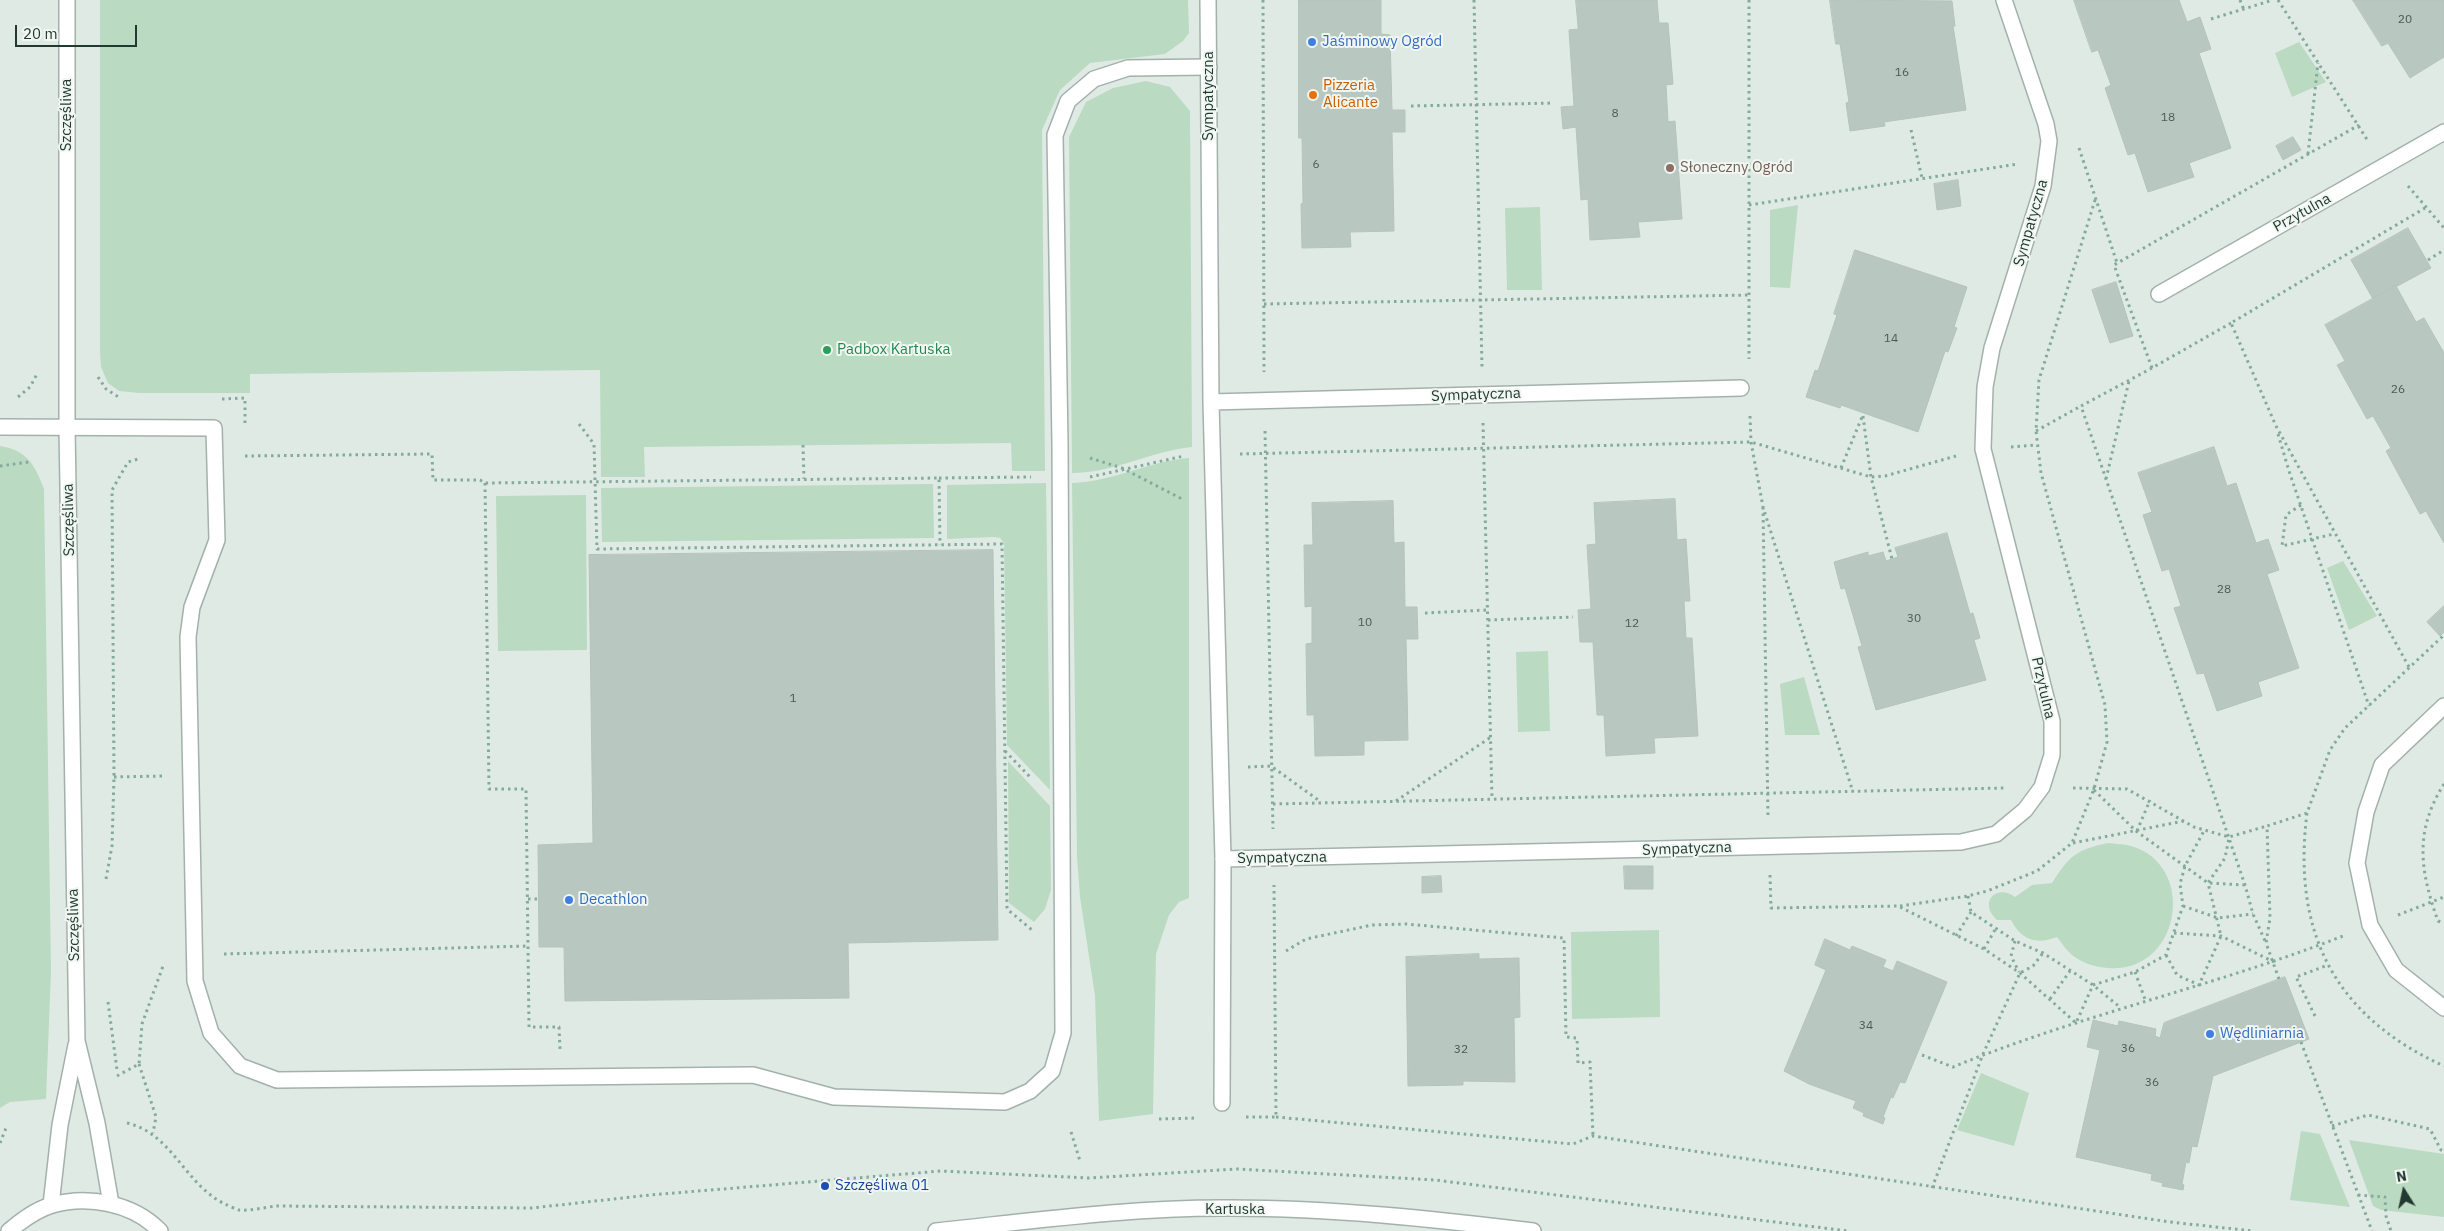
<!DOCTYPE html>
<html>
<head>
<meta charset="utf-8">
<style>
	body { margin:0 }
	#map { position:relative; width:2444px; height:1231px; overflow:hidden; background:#e0eae5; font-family:"IBM Plex Sans",sans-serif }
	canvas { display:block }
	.north { position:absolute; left:2379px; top:1166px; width:50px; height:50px; -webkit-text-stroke:4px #f0f7f3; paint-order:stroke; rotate:350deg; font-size:14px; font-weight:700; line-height:20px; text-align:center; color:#223932 }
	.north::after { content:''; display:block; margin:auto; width:18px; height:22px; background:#223932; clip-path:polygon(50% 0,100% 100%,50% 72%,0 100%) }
	.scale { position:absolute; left:15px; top:25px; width:122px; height:22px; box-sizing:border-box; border:2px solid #223932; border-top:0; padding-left:6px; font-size:15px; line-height:18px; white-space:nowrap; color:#223932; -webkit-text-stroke:4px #f0f7f3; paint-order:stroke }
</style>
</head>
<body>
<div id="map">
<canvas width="2444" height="1231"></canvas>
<div class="north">N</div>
<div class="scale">20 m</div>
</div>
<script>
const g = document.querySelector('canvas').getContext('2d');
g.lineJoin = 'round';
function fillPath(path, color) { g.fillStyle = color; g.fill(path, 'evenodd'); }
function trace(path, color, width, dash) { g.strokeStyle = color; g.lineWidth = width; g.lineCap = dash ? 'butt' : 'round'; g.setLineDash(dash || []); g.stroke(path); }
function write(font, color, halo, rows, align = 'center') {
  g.font = font + ' "IBM Plex Sans",sans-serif'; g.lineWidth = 4; g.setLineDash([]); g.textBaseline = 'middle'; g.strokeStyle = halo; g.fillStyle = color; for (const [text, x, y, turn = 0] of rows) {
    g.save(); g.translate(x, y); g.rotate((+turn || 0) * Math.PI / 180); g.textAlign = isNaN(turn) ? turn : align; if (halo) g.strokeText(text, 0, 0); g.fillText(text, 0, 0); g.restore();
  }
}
fillPath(new Path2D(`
	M100,0h1088l1,33 -6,8 -18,13 -75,9 -30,27 -18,40 3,341h-33l-1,-28 -367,4 1,30h-44l-1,-107 -350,4v19h-111l-20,-2 -11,-8 -7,-16 -1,-14z
	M2299,42l27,40 -34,15 -17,-44z
	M1146,81l24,6 20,24 2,336c-41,4 -78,26 -120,26l-3,-336 17,-35 27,-14z
	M1798,205l-8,83 -20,-1v-77z
	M1540,207l2,83h-35l-2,-82z
	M0,446c27,4 35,19 44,43l7,482 -5,128 -36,3 -10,6z
	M1189,458v440l-10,4 -10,13 -13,39 -3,160 -54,7 -4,-125 -15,-99 -3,-40 -5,-374c40,-1 77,-22 117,-25z
	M1046,483l4,307 -43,-45 -3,-202 -4,-5 -6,-1 -47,2v-54z
	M933,484l1,54 -332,4 -1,-54z
	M586,495l1,155 -89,1 -2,-155z
	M2343,561l34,55 -28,14 -22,-62z
	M1548,651l2,80 -32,1 -2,-80z
	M1804,677l16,58h-35l-5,-51z
	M1008,761l42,45 1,84 -6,19 -11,13 -25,-19z
	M2108,843c8,1 16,1 23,3 67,19 50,128 -23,122 -13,-1 -26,-5 -36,-13 -6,-5 -10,-12 -15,-18 -21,8 -36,3 -46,-17h-14c-19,-17 -1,-37 18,-23l17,-12 20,-2c18,-28 24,-33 56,-40z
	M1659,930l1,87 -88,2 -1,-87z
	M1981,1073l48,20 -15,53 -57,-16z
	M2301,1131l19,3 30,73 -60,-7z
	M2349,1140l95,14v63l-63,-7 -8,-4z`), '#badac2');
const building = new Path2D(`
	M1299,0h82v34l9,1 2,75h13v22h-13l2,99 -44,1 1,15 -49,1 -1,-44 2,-1 -1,-65h-3z
	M1576,0h81l2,23h9l5,61 -7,1 2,37 7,-1 7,98 -44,3 2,15 -50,3 -2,-41 -7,1 -5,-73 -13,2 -2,-22 13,-1 -5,-76 9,-1z
	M1830,0l122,1 3,25h-2l13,84 -82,12 1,4 -35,5 -4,-28 3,-1 -9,-58h-4z
	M2074,0h105l8,22 13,-5 11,32 -12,4 32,95 -42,15 5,14 -46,15 -13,-39 -7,2 -23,-67 6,-3 -13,-35 -6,2z
	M2353,0h91v57l-34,21 -22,-35 -6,3z
	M2293,137l8,13 -18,10 -7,-14z
	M1958,180l3,26 -24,4 -3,-26z
	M2408,228l23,40 -58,31 -22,-39z
	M1855,250l112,37 -13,40 3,1 -9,24 -3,-1 -27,81 -77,-27 -1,3 -34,-11 9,-27 3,1 19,-56 -3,-1z
	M2116,282l17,54 -23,7 -18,-53z
	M2396,286l20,36 8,-4 20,35v190l-18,-32 -6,3 -34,-63 5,-3 -18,-32 -6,3 -30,-54 8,-4 -20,-36z
	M2214,447l13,39 9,-3 20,60 12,-4 11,31 -12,4 32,94 -41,14 4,14 -45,15 -13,-38 -7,1 -23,-66 7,-2 -12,-37 -7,2 -19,-56 9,-3 -14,-39z
	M1675,499l2,41 9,-1 4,62h-6l2,37h6l6,98 -44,2 1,15 -49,3 -2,-41h-7l-4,-73h-13l-2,-32 13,-1 -4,-64 9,-1 -2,-41z
	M1393,501l1,42 10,-1 1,65h12l1,32h-12l2,101 -44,1v14l-49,1 -1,-41h-7l-1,-71 6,-1v-37l-7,1 -1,-62h9l-1,-42z
	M1947,533l23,81 3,-1 7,25 -6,2 12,40 -110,30 -18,-63 4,-1 -17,-58 -4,1 -7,-27 34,-10v4l15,-4 3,9 12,-4 -3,-9z
	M993,550l5,390 -150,3 1,55 -284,3 -1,-54h-25l-1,-102 55,-2 -4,-288z
	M2444,606v26l-4,4 -13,-14z
	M1624,866h29v23h-28z
	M1441,876l1,16 -20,1v-16z
	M1825,939l25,11 2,-4 34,14 -3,7 10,4 4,-10 50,21 -42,101 -5,-1 -7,16 -2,-1 -8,20 2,1 -2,6 -20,-8 1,-3 -11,-5 3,-7 -47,-17 -25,-13 42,-101 -11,-5z
	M1479,954v5l40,-1 1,59 -6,1 1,64 -52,-1v4l-55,1 -2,-129z
	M2285,977l24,62 -96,37 -16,71 -5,-1 -3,17 -3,-1 -4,22 2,1 -1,5 -21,-4 1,-3 -12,-3 1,-6 -76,-17 24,-107 -13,-3 6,-27 25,6 1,-5 37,8 -1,7 5,2 4,-15z`);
fillPath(building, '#b9c7c1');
trace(building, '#b3c3bc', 1);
const service = new Path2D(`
	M2159,294l285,-162
	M0,427l214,1 3,112 -25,67 -4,30 7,344 16,52 29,33 37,14 476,-5 81,22 171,5 25,-11 22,-20 11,-38 -3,-589 -5,-309 13,-34 26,-22 34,-11 81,-1
	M2444,706l-62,59 -16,47 -9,51 13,62 26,45 48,38
	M1222,1103l1,-244`);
const minor = new Path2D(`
	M67,0v427l10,614 20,82 14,81
	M1208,0l3,402 12,457 738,-17 35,-8 29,-24 17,-23 10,-32v-34l-69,-272 2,-62 7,-39 51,-162 6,-45 -3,-17 -42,-124
	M1211,402l530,-14
	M51,1205l9,-80 16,-80`);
const tertiary = new Path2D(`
	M9,1231c12,-10 26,-21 43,-26 36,-10 81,-2 108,26
	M936,1231c96,-10 198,-24 295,-23 101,0 202,11 302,23`);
trace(service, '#a3b1ac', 18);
trace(minor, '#a3b1ac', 18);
trace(tertiary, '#a3b1ac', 18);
trace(new Path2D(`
	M1263,0l1,372
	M1474,0l8,367
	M1749,0v359
	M2240,0l4,10
	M2278,0l90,141
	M2211,19l62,-19
	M1411,106l143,-3
	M1911,130l11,48
	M2079,148l38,115
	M2308,154l10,-91
	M2408,186l36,42
	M1749,205l269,-41
	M2428,260l16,-10
	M1264,304l484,-9
	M2231,323l-79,45 -38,-103 245,-140
	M2152,368l-71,38 164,479 8,29 13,29
	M98,377l8,12 14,9
	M18,397l12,-10 7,-13
	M222,399l23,-1v26
	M1750,416l1,26 12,65 90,285
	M1863,416l8,61 21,82
	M1483,423l9,376
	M579,424l15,20 3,105 405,-5 5,365 25,21
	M1265,431l8,398
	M2036,431l45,-25
	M2278,434l11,37 80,235
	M803,445l1,34
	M2011,447l26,-2
	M1240,454l511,-12 120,35 14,-1 71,-20
	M245,456l187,-2 1,26h47l5,3 454,-5 1,67
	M1090,458l32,10 62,32
	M0,466l29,-4
	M1841,468l21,-51
	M1090,477l94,-21
	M939,478l92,-1
	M2106,479l23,-98
	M485,483l4,306h37l3,238h30l1,22
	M2301,505l-15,10 -4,31 52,-12
	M1763,507l5,310
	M1425,613l62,-3
	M1488,620l85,-3
	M2409,667l-133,-241 -45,-103 194,-115
	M1005,751l26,27
	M1248,767l23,-1 50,36
	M114,777l48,-1
	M2444,784c-30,47 -24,87 -6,137l6,2
	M2073,788l54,1 67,38 35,10 38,-11
	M2094,790l42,41 72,52 37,2
	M1396,801l95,-64
	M1273,804l731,-16
	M2307,813c-15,119 27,203 137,253
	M2137,831l13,-31
	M2073,843l111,-22
	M1770,875l1,33 127,-2 86,43 36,24 56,50 17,-38 42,-13 31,-17 17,-49 -3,-22 5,-18 20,-37
	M106,879l6,-33 2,-69 -2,-287 16,-28 10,-3
	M1968,896l3,16 44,29 28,12 50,32 28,23
	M528,899h10
	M1900,906l68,-10 19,-5 50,-20 35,-28 22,-54 13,-47 -2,-37 -64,-232 -5,-42 3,-51 57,-183
	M2183,906l35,12 35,-4
	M2398,915l46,-18
	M2174,933l47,3 53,26
	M1956,936l15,-24
	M2015,941l-4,15 8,16
	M1984,949l12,-21
	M1286,951l20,-12 66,-14 34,-1 158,14 2,99 11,1 1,25 12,-1 3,74
	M224,954l304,-8
	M2166,955l11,20 22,10 22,-49 -13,-53 17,-25 4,-20
	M2135,972l11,30
	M2279,979l-13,-36 4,-25 -3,-92 40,-13 23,-63 15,-22 99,-93
	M2050,999l20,-28
	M108,1002l9,68
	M2315,1016l-19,-39 32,-12
	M2301,1042l71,189
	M1922,1055l31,12c127,-52 262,-81 390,-131
	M139,1064l17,53 -3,16
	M117,1076l22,-12 3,-40 21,-58
	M1246,1117h30l-2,-232
	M1276,1117l297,27 20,-8 577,86 83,9
	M1159,1119l39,-1
	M127,1123c45,10 58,62 98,81 4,2 10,5 14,6 12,1 27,-3 38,-4l255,2 118,-13 291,-24 148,7 148,-9 198,11 413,51
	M2332,1126l36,-11 62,14 11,21 3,1
	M1071,1132l9,29
	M0,1143l6,-15
	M1932,1188l51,-134 37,-81 13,-7 10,-13
	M2358,1195l27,2 1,19 5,15`), '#83ab9d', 3, [2.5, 4]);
trace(service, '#fff', 15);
trace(minor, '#fff', 15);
trace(tertiary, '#fff', 15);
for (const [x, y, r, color] of [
	[1312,42,5,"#3f7fe0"],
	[1313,95,5,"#e8710a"],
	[1670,168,5,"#8d6e63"],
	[827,350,5,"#2e9e5b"],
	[569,900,5,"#3f7fe0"],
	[2210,1034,5,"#3f7fe0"],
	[825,1186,5,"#1a4fb4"]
]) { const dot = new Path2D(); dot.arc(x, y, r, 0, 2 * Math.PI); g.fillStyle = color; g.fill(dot); trace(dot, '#f0f7f3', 2); }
write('12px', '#485c56', null, [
	["20",2405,20],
	["16",1902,73],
	["8",1615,114],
	["18",2168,118],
	["6",1316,165],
	["14",1891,339],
	["26",2398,390],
	["28",2224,590],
	["30",1914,619],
	["10",1365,623],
	["12",1632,624],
	["1",793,699],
	["34",1866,1026],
	["36",2128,1049],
	["32",1461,1050],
	["36",2152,1083]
]);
write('15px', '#366cbe', '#f0f7f3', [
	["Jaśminowy Ogród",1322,42],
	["Decathlon",579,900],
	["Wędliniarnia",2220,1034]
], 'left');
write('15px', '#c56008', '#f0f7f3', [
	["Pizzeria",1323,86],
	["Alicante",1323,103]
], 'left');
write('15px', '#223932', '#f0f7f3', [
	["Sympatyczna",1209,96,-90],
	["Szczęśliwa",67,115,-90],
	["Przytulna",2302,213,-29],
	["Sympatyczna",2031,223,-74],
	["Sympatyczna",1476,395,-2],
	["Szczęśliwa",69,520,-91],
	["Przytulna",2043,688,77],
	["Sympatyczna",1687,849,-2],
	["Sympatyczna",1282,858,-1],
	["Szczęśliwa",74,925,-91],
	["Kartuska",1235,1210]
]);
write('15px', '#785e54', '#f0f7f3', [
	["Słoneczny Ogród",1680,168]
], 'left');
write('15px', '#27864d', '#f0f7f3', [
	["Padbox Kartuska",837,350]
], 'left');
write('15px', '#164399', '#f0f7f3', [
	["Szczęśliwa 01",835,1186]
], 'left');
</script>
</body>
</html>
